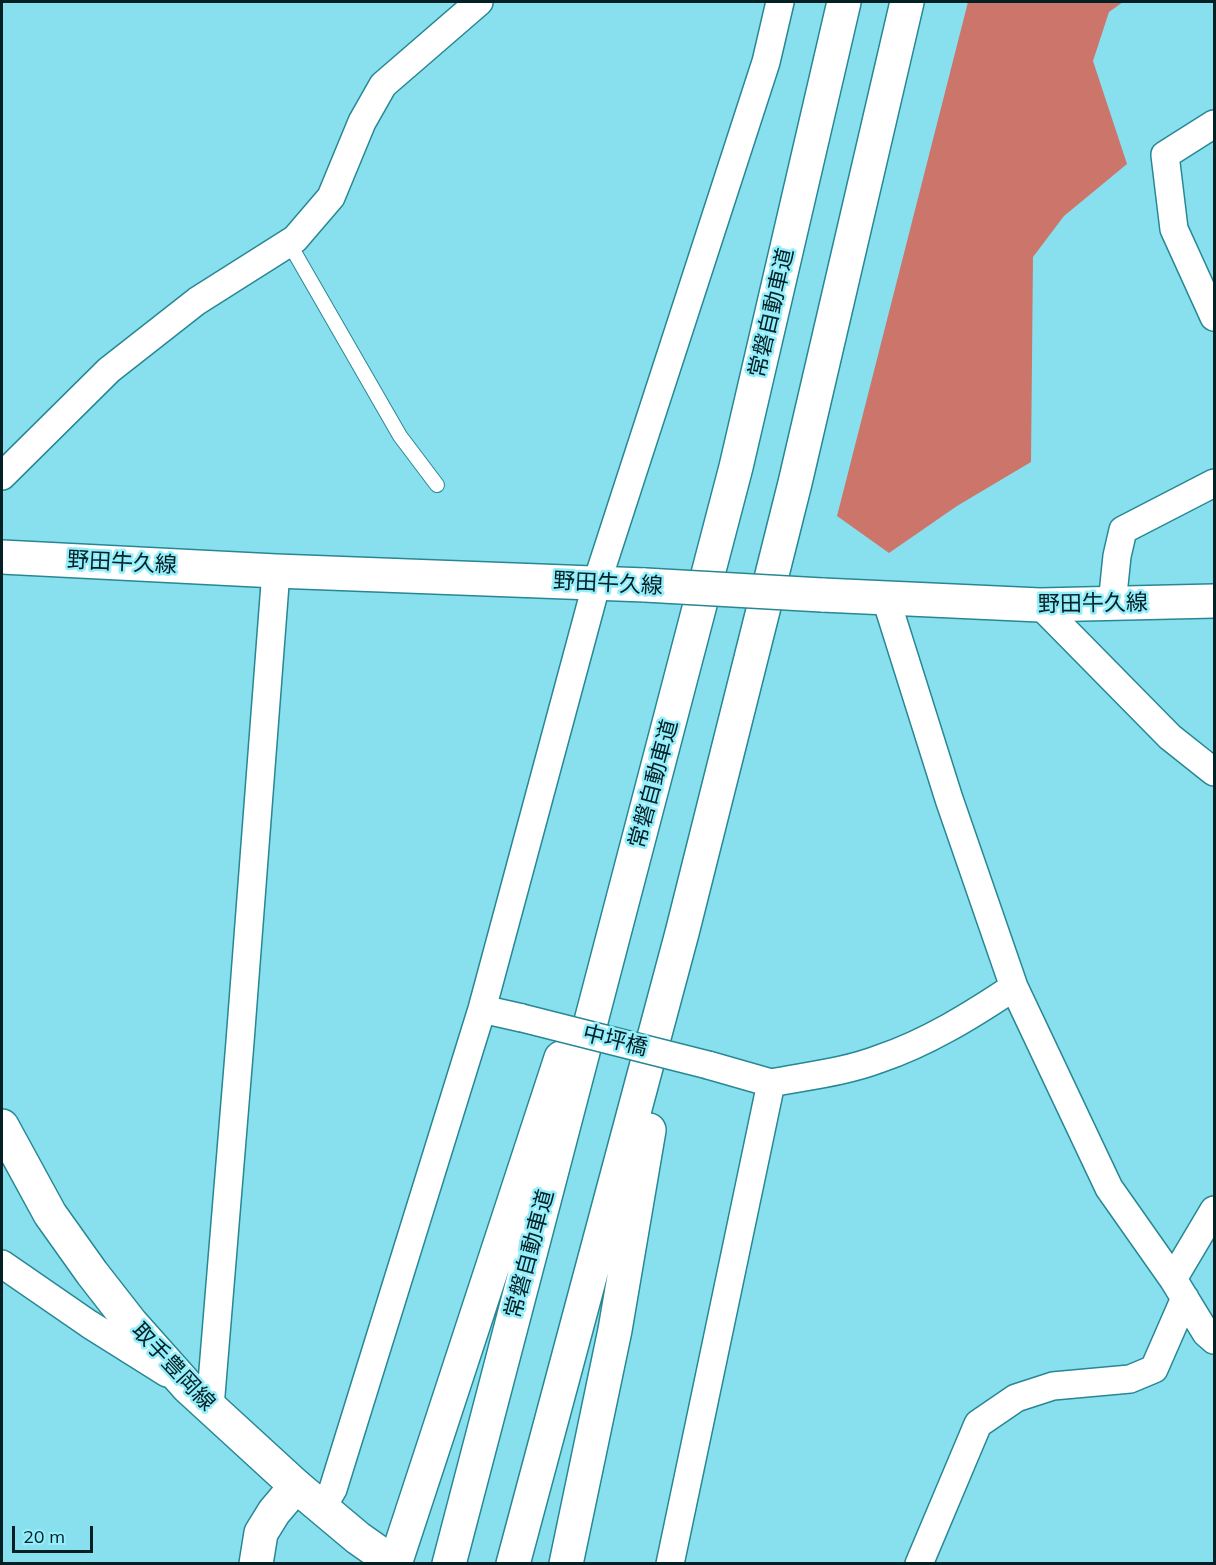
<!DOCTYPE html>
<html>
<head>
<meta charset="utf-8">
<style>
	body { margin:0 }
	#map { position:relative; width:1216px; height:1565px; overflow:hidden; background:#88e0ee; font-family:Mulish,sans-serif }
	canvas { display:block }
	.frame { position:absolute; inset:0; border:3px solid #032024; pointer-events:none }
	.scale { position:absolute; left:12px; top:1526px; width:81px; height:27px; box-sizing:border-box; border:3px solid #032024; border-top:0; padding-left:8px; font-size:18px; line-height:21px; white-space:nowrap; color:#032024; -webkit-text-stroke:4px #95eefb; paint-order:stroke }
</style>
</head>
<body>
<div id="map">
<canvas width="1216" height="1565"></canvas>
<div class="frame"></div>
<div class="scale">20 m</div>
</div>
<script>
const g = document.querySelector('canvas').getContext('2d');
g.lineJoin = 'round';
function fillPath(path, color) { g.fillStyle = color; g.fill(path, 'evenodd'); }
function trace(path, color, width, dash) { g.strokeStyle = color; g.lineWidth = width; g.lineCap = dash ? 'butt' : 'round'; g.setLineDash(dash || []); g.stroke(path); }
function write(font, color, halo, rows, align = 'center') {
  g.font = font + ' Mulish,"Noto Sans JP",sans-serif'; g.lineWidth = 5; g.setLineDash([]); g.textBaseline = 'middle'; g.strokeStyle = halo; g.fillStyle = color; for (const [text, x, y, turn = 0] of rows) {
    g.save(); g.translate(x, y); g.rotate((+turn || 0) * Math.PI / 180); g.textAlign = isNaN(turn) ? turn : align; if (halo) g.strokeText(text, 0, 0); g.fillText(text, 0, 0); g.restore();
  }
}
fillPath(new Path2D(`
	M968,2h155l-14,10 -16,49 34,103 -63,52 -31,41 -2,205 -74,44 -68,47 -52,-37z`), '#cc766b');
const lane = new Path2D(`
	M289,243l111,193 37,49`);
const street = new Path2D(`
	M1214,124l-49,31 9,74 40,88
	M2,476l107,-106 88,-69 98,-62 36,-42 31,-75 21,-37 96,-83
	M1112,604l5,-48 6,-26 91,-47
	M1040,605l130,132 44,35
	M1014,987l95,201 64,91
	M482,1009l40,9
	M708,1065l63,18
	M1214,1210l-41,69 33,54 8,7
	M2,1264l87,60 78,49
	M210,1407l30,-365 36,-471
	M322,1508l11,-19 149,-480 115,-427 169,-520 14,-60
	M670,1564l101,-481c36,-7 74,-11 108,-24 48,-16 93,-44 135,-72l-65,-188 -63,-200
	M919,1564l59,-140 38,-26 37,-12 77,-7 24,-10 31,-71`);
const secondary = new Path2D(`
	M256,1564l5,-31 13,-21 22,-26`);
const primary = new Path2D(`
	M2,557l274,14 369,14
	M822,595l218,10 174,-4
	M2,1126l48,88 42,59 39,50 57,64 108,99 62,52 37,26`);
const highway = new Path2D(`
	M395,1564l166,-506
	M449,1564l287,-1097 108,-465
	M513,1564l169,-631 113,-450 112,-481
	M566,1564l49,-234 34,-200`);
trace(lane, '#288794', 16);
trace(street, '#288794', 30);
trace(secondary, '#288794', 36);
trace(primary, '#288794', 36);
trace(highway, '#288794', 36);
trace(lane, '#fff', 14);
trace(street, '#fff', 27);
trace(secondary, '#fff', 33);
trace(primary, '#fff', 33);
trace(highway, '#fff', 33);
const streetBridge = new Path2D(`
	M522,1018l186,47`);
const primaryBridge = new Path2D(`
	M645,585l177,10`);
trace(streetBridge, '#288794', 30, []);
trace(primaryBridge, '#288794', 36, []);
trace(streetBridge, '#fff', 27);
trace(primaryBridge, '#fff', 33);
write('22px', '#032024', '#95eefb', [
	["常磐自動車道",772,313,-77],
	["野田牛久線",122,563,3],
	["野田牛久線",608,584,3],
	["野田牛久線",1093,604,-1],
	["常磐自動車道",654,784,-75],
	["中坪橋",615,1041,14],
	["常磐自動車道",530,1254,-75],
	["取手豊岡線",173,1367,47]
]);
</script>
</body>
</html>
